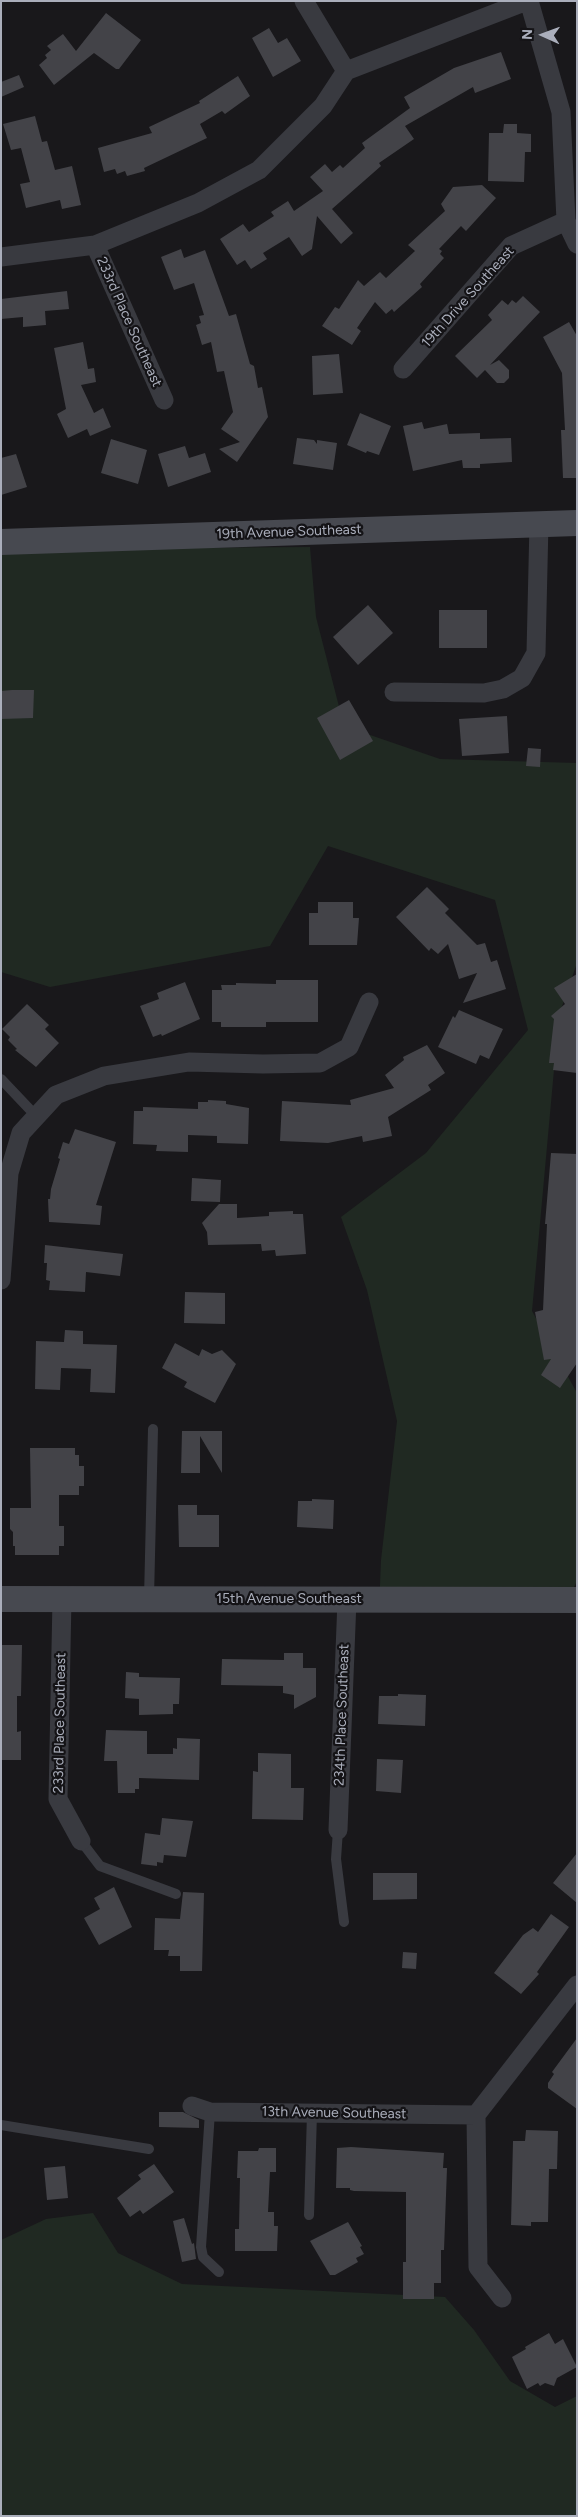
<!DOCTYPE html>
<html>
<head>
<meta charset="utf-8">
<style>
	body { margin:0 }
	#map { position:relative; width:578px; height:2517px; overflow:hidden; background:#19181b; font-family:Figtree,sans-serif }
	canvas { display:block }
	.frame { position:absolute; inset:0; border:2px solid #aaaebb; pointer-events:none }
	.north { position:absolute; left:518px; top:10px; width:50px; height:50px; -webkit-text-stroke:4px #141316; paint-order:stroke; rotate:272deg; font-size:14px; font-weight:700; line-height:20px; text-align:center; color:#aaaebb }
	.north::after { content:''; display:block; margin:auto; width:18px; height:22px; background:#aaaebb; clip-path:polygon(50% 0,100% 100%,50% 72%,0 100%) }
</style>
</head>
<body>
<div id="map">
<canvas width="578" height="2517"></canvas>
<div class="frame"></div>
<div class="north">N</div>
</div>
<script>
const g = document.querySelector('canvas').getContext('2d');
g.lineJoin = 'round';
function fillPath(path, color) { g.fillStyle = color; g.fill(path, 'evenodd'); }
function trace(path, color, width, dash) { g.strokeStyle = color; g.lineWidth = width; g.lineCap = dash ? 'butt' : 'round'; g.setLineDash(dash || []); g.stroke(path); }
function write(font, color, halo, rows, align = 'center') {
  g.font = font + ' Figtree,sans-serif'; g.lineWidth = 4.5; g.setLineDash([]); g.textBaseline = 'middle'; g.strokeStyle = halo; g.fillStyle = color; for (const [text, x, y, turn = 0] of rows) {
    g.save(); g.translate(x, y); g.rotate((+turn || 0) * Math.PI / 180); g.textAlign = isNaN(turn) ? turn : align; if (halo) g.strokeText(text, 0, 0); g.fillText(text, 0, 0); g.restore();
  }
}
fillPath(new Path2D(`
	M310,547l6,70 28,109 96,33 137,4v200l-18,52 -27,296 45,82v188l-13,27 -185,2 2,-50 16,-139 -30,-131 -26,-73 85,-64 102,-123 -33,-130 -167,-54 -58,100 -220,41 -49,-15v-423z
	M93,2213l25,40 64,31 263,13 29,33 36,51 45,26 22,-11v120h-576v-276l45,-21z`), '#202922');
fillPath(new Path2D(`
	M106,13l35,27 -22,29h-3l-22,-16 -40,32 -15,-20 8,-7 -2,-3 6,-5 -4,-4 16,-12 13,17z
	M269,28l9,15 9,-5 14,23 -28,16 -21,-39z
	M501,52l10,27 -36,14 -2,-6 -68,39 9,13 -35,24 2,3 -49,43 21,24 -12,11 -24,-28 -5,33 -10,7 -13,-19 -26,16 4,6 -16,10 -6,-9 -8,5 -17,-26 23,-15 6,8 25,-16 -3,-4 17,-11 6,10 29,-20 -13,-14 15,-13 7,8 8,-7 3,3 22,-20 -3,-5 48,-35 -6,-11 50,-29z
	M19,75l5,12 -23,10v-15z
	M238,76l12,20 -25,18 -3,-3 -22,13 7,14 -63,30 1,3 -18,5 -2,-5 -8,3 -2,-5 -11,3 -6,-24 54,-15 -3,-6 51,-24 -1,-2z
	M35,116l7,26 5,-1 8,29 17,-4 9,39 -19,4 -2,-9 -34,8 -6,-24 10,-2 -9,-34 -10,2 -8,-26z
	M504,124h13v9l14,1v18h-6l-1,30 -36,-1 1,-48h14z
	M482,185l14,13 -30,33 -5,-5 -22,23 3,2 -2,3 4,4 -24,26 2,3 -28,25 -2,-3 -6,5 -11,-12 -18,26 4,3 -9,14 -30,-19 13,-19 4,2 19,-29 6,6 16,-14 6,6 29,-27 -7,-6 37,-34 -4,-7 12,-17z
	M181,249l3,9 21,-8 24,66 7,-2 14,50 4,2 4,22 4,-1 6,30 -31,45 -18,-13 21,-7 -19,-13 12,-17 -9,-41 -7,1 -6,-30 -9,3 -6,-20 5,-2 -2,-7 5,-1 -10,-32 -20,7 -13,-33z
	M67,291l2,18 -24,2 1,14 -23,2v-10l-22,2v-20z
	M523,296l17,16 -50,53 9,-5 10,10v8l-5,5h-7l-12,-13 -8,8 -22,-22 37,-36 -4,-5 14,-15 6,5 4,-5 4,3z
	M569,322l8,14v142h-14l-2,-48h4l-3,-57 -19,-36z
	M83,342l5,27 6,-1 2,14 -15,3 13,28 9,-5 8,19 -21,9 -3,-7 -19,9 -11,-24 9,-5 -12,-61z
	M339,354l4,39 -30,2 -1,-39z
	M360,413l31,13 -12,29 -12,-4 -1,2 -19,-8z
	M422,422l2,7 23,-5 2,10 31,-1v6l31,-1 1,24 -32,2v4h-17l-1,-8 -49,11 -10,-45z
	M297,438l17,2 3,4v-4l20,3 -4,27 -40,-6z
	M111,439l36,11 -9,34 -37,-11z
	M185,446l4,12 16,-5 6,19 -43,15 -10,-33z
	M16,454l11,33 -26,8v-37z
	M368,605l25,28 -35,32 -25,-28z
	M439,610h48v38h-48z
	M12,690h22l-1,28 -32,1v-28z
	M349,700l24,41 -33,19 -23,-42z
	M507,716l2,37 -47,3 -3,-37z
	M528,748l13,1 -1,18 -14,-1z
	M427,887l22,22 -4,4 32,32 8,-2 6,19 6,-2 9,29 -43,14 14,-30 -18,6 -11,-35 -10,10 -7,-6 -2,3 -33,-34z
	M318,902h35v16h6l-2,27h-48v-32h9z
	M577,974v99l-24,-3 1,-7h-5l5,-44 -3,-3 14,-12 -11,-16z
	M276,980h42v42h-52v5h-45v-5h-9v-32h10l-1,-5h15v-2l40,1z
	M185,982l15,37 -38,17 -1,-2 -8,3 -13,-31 19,-7 -2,-6z
	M27,1004l22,21 -4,4 14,14 -23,24 -21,-17 2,-1 -9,-9 2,-3 -8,-8z
	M459,1010l44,19 -14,30 -9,-4 -4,9 -38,-17 15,-31 2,2z
	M427,1045l18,28 -17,12 3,5 -43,27 4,19 -29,6 -1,-6 -34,7 -48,-2 2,-40 69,4 -1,-5 44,-12 -9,-13 19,-15 -1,-3z
	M208,1100l18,1v3l23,4 -1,36 -31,-1v-7l-29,-1v17l-32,-1 1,-6 -24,-1 1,-33h9v-4l55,2v-7h10z
	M75,1129l41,13 -20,63 6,1 -2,19 -51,-3 -1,-23h2l1,-10 9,-30 -2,-1 5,-16 6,2z
	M551,1153l26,1v209l-17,25 -19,-13 10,-16 -7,1 -9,-48 8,-2 4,-86h-2z
	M192,1178l29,2 -1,22 -29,-1z
	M219,1204h18v14l32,-2v-4l24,-1v3h10l3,40 -30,2 -1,-6 -13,1 -1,-7 -53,1 -1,-13 -5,-9z
	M45,1245l78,9 -3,22 -34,-4 -1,20 -36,-2 1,-9 -4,-1 1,-17h-3z
	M185,1292l40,1v31l-41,-1z
	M65,1330l18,1v13l34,1 -2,48 -25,-1 1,-23 -30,-1 -1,22 -25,-1 1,-48 28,1z
	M175,1343l24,13 3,-7 10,5 10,-4 14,14 -21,39 -31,-16 3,-5 -25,-14z
	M182,1431h40v42l-22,-37v37h-19z
	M30,1448h45v7h4v11h5v20h-5v9h-20v31h5v20h-5v9h-44v-9h-2v-14l-3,-3v-21h21z
	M312,1499l22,1 -1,29 -36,-2 1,-26h14z
	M178,1505h19v10h22v32h-40z
	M1,1645h21l-1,51h-4v36l4,-1v29h-20z
	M284,1653h19v15h13v29l-22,12v-14l-11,-2v-7l-62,-1 1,-26 62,1z
	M126,1672l13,1v4l41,1 -1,26h-6v10l-34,1v-16l-14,-1z
	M398,1694l28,1 -1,31 -47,-2 1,-28h19z
	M106,1730l41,1v23h26v-6l4,1v-11l23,1 -1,41 -60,-2v11h-4v4h-17l-1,-32h-13z
	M258,1753l33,1v34h13l-1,32 -51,-1 1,-48 5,1z
	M377,1759l26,1 -2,33 -25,-2z
	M162,1818l31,3 -7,36 -22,-2 -1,8 -6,-1v4l-16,-2 4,-31 15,2z
	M577,1853v50l-24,-20z
	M373,1873h44v26l-44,1z
	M114,1887l18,40 -33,18 -15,-27 16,-9 -6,-11z
	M183,1892l21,1 -2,78h-22v-15h-12l1,-6h-15l1,-32 25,1z
	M551,1914l18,13 -32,45 2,2 -18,20 -27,-21 29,-38 10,-7 5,4z
	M403,1952l14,1 -1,16 -14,-1z
	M577,2038v71l-29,-21v-5l6,-9 -2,-2z
	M159,2112h24l16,8v8l-40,-1z
	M526,2130l32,1 -1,38h-8l-1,53h-17v4l-20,-1 2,-84h12z
	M351,2147l93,6 -1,15h4l-3,82h-3v33h-7v16h-31v-37h3v-70l-52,-1 -4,-1v-2h-14l1,-40z
	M259,2148h17v24h-6l-2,40h6v14h4l-1,25h-42v-22h4l1,-51h-3l1,-27h20z
	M154,2164l20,28 -31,22 -3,-4 -10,7 -13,-19 24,-19 -3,-4z
	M65,2166l3,32 -21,2 -3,-32z
	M184,2218l8,26 2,-1 2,16 -14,3 -9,-41z
	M348,2222l14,24 -2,1 4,7 -8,4 2,4 -23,13h-5l-20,-34z
	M549,2333l6,11 8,-5 14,28 -20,11 -3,8 -9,-3 -5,3 -2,-3 -11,6 -15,-32 14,-8 -1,-2z`), '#434348');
trace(new Path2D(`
	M1,1079l36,38
	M149,1598l4,-169
	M338,1830l-2,29 8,63
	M81,1841l19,25 76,28
	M210,2112l-9,135 2,10 16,15
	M1,2125l148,24
	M309,2215l3,-102`), '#393a40', 10);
trace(new Path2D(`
	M304,1l42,70
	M529,1l32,111 5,109 11,23
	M95,245l69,155
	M1,257l94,-12 103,-42 61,-33 64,-64 23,-35 181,-70
	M403,369l108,-123 55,-25
	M394,692l90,1 19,-4 19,-11 14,-25 3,-130
	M1,1280l8,-107 12,-40 35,-38 48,-19 85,-14 74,2 57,-1 29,-16 20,-45
	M62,1599l-4,200 23,42
	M338,1830l9,-230
	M192,2106l18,6 266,3
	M476,2115l2,152 24,31
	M476,2115l101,-130`), '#393a40', 19);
trace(new Path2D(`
	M1,542l576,-19
	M1,1599l576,1`), '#474950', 26);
write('14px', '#aaaebb', '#141316', [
	["19th Drive Southeast",468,297,-48],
	["233rd Place Southeast",129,322,66],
	["19th Avenue Southeast",289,532,-2],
	["15th Avenue Southeast",289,1599],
	["234th Place Southeast",342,1715,-88],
	["233rd Place Southeast",60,1723,-89],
	["13th Avenue Southeast",334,2113,1]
]);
</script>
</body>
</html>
